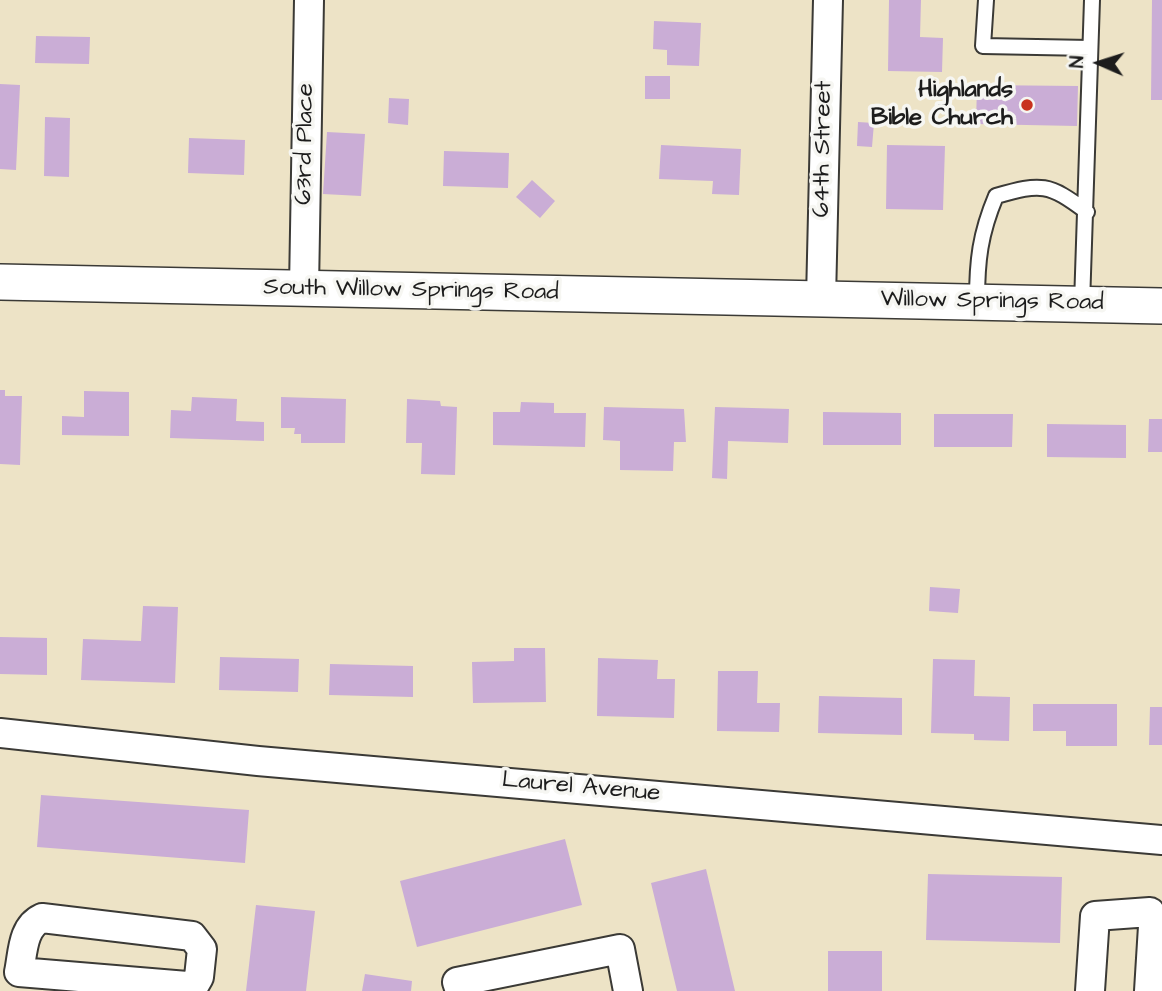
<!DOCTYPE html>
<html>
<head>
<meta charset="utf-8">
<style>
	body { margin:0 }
	#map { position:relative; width:1162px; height:991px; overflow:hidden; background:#ede3c6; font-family:"Architects Daughter",sans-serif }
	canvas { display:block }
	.north { position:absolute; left:1064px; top:28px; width:70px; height:70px; -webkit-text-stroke:5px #f6f6f2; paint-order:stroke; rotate:273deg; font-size:19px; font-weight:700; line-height:28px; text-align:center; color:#1c1c1c }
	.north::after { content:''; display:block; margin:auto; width:24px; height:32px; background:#1c1c1c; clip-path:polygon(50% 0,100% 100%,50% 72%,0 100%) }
</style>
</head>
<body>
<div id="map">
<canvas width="1162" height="991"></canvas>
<div class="north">N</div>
</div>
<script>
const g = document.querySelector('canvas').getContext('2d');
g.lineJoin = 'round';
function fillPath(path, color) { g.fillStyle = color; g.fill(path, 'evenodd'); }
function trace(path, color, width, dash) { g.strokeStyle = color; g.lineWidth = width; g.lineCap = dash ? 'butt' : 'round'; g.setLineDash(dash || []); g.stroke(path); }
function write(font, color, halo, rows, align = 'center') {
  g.font = font + ' "Architects Daughter",sans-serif'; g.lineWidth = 7; g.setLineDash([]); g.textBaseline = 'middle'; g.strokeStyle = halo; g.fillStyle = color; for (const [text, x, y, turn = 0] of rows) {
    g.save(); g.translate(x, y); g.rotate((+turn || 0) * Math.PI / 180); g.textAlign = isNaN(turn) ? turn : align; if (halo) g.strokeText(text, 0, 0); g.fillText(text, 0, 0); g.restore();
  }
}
fillPath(new Path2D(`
	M889,0h32l-1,37 23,1 -1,34 -54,-1z
	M1152,0h10v100h-11z
	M654,21l47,2 -2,43 -32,-1v-15l-14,-1z
	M36,36l54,1 -1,27 -54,-1z
	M645,76h25v23h-25z
	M0,84l20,1 -4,85 -16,-1z
	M977,85l101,1 -1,40 -101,-2z
	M389,98l20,1 -1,26 -20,-2z
	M45,117l25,1 -1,59 -25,-1z
	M858,122l16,1 -2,24 -15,-1z
	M327,132l38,2 -4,62 -38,-2z
	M189,138l56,2 -1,35 -56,-2z
	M661,145l80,4 -2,46 -27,-1 1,-13 -54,-2z
	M887,145l58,1 -2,64 -57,-1z
	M444,151l65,2 -1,35 -65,-2z
	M532,180l23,21 -15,17 -24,-21z
	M0,390h5v6h17l-2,69 -20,-1z
	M84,391l45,1v44l-67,-1v-19l22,1z
	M192,397l45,2 -1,22 28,1v19l-94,-3 1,-28 20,1z
	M281,397l65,2 -1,44h-44v-9h-7l1,-6h-14z
	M407,399l33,2 1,5 16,1 -2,68 -34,-1 1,-31h-16z
	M521,402l33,1v10h32l-1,34 -92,-2v-33h27z
	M604,407l80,2 2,33h-12l-1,29 -53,-1v-29l-17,-1z
	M715,407l74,2 -1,34 -60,-2 -1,38 -15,-1z
	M823,412l78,1v32h-78z
	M934,414h79l-1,33h-78z
	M1149,419h13v33h-14z
	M1047,424l79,1v33l-79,-1z
	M930,587l30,2 -2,24 -29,-2z
	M143,606l35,1 -3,76 -94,-3 2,-41 58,2z
	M0,637l47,1v37l-47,-1z
	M514,648h31l1,54 -73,1 -1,-41 42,-1z
	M220,657l79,2 -1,33 -79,-2z
	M598,658l60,2 -1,19h18l-1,39 -77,-2z
	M933,659l42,1 -1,36 36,1 -1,44 -35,-1v-6l-43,-1z
	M330,664l83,2v31l-84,-2z
	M718,671h40l-1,32h23l-1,29 -62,-1z
	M819,696l83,2v37l-84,-2z
	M1033,704h84v42h-51v-15h-33z
	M1150,707h12v38h-13z
	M41,795l208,15 -4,53 -208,-16z
	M565,839l17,66 -165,42 -17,-66z
	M706,869l29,122h-58l-26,-108z
	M928,874l134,3 -2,66 -134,-3z
	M256,905l59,6 -9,80h-60z
	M828,951h54v40h-54z
	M365,974l47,7 -1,10h-49z`), '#caadd6');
const service = new Path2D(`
	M986,0l-3,46 107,2
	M977,301c0,-40 3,-67 19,-105 46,-13 52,-13 91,16
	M1082,304l10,-304`);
const minor = new Path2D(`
	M304,288l5,-288
	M821,299l7,-299
	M0,733l258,28 904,79
	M42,918l150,18 10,13 -3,28 -4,7 -8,2 -168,-14c4,-19 3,-45 23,-54z
	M460,991l-3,-9 163,-33 8,42
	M1090,991l5,-75 55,-4 3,14 -4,65`);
const tertiary = new Path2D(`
	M0,282l1162,24`);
trace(service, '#3b3a36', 18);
trace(minor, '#3b3a36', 32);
trace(tertiary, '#3b3a36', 38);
trace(service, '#fff', 14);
trace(minor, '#fff', 28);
trace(tertiary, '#fff', 35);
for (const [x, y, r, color] of [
	[1027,105,7,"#c8321e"]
]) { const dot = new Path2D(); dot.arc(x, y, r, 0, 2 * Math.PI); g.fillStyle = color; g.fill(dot); trace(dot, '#f6f6f2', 2.5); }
write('bold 24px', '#1c1c1c', '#f6f6f2', [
	["Highlands",1013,91],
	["Bible Church",1013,119]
], 'right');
write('24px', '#1c1c1c', '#f6f6f2', [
	["63rd Place",306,144,-89],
	["64th Street",824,149,-89],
	["South Willow Springs Road",411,291,1],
	["Willow Springs Road",992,302,1],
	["Laurel Avenue",581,788,5]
]);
</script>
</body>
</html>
